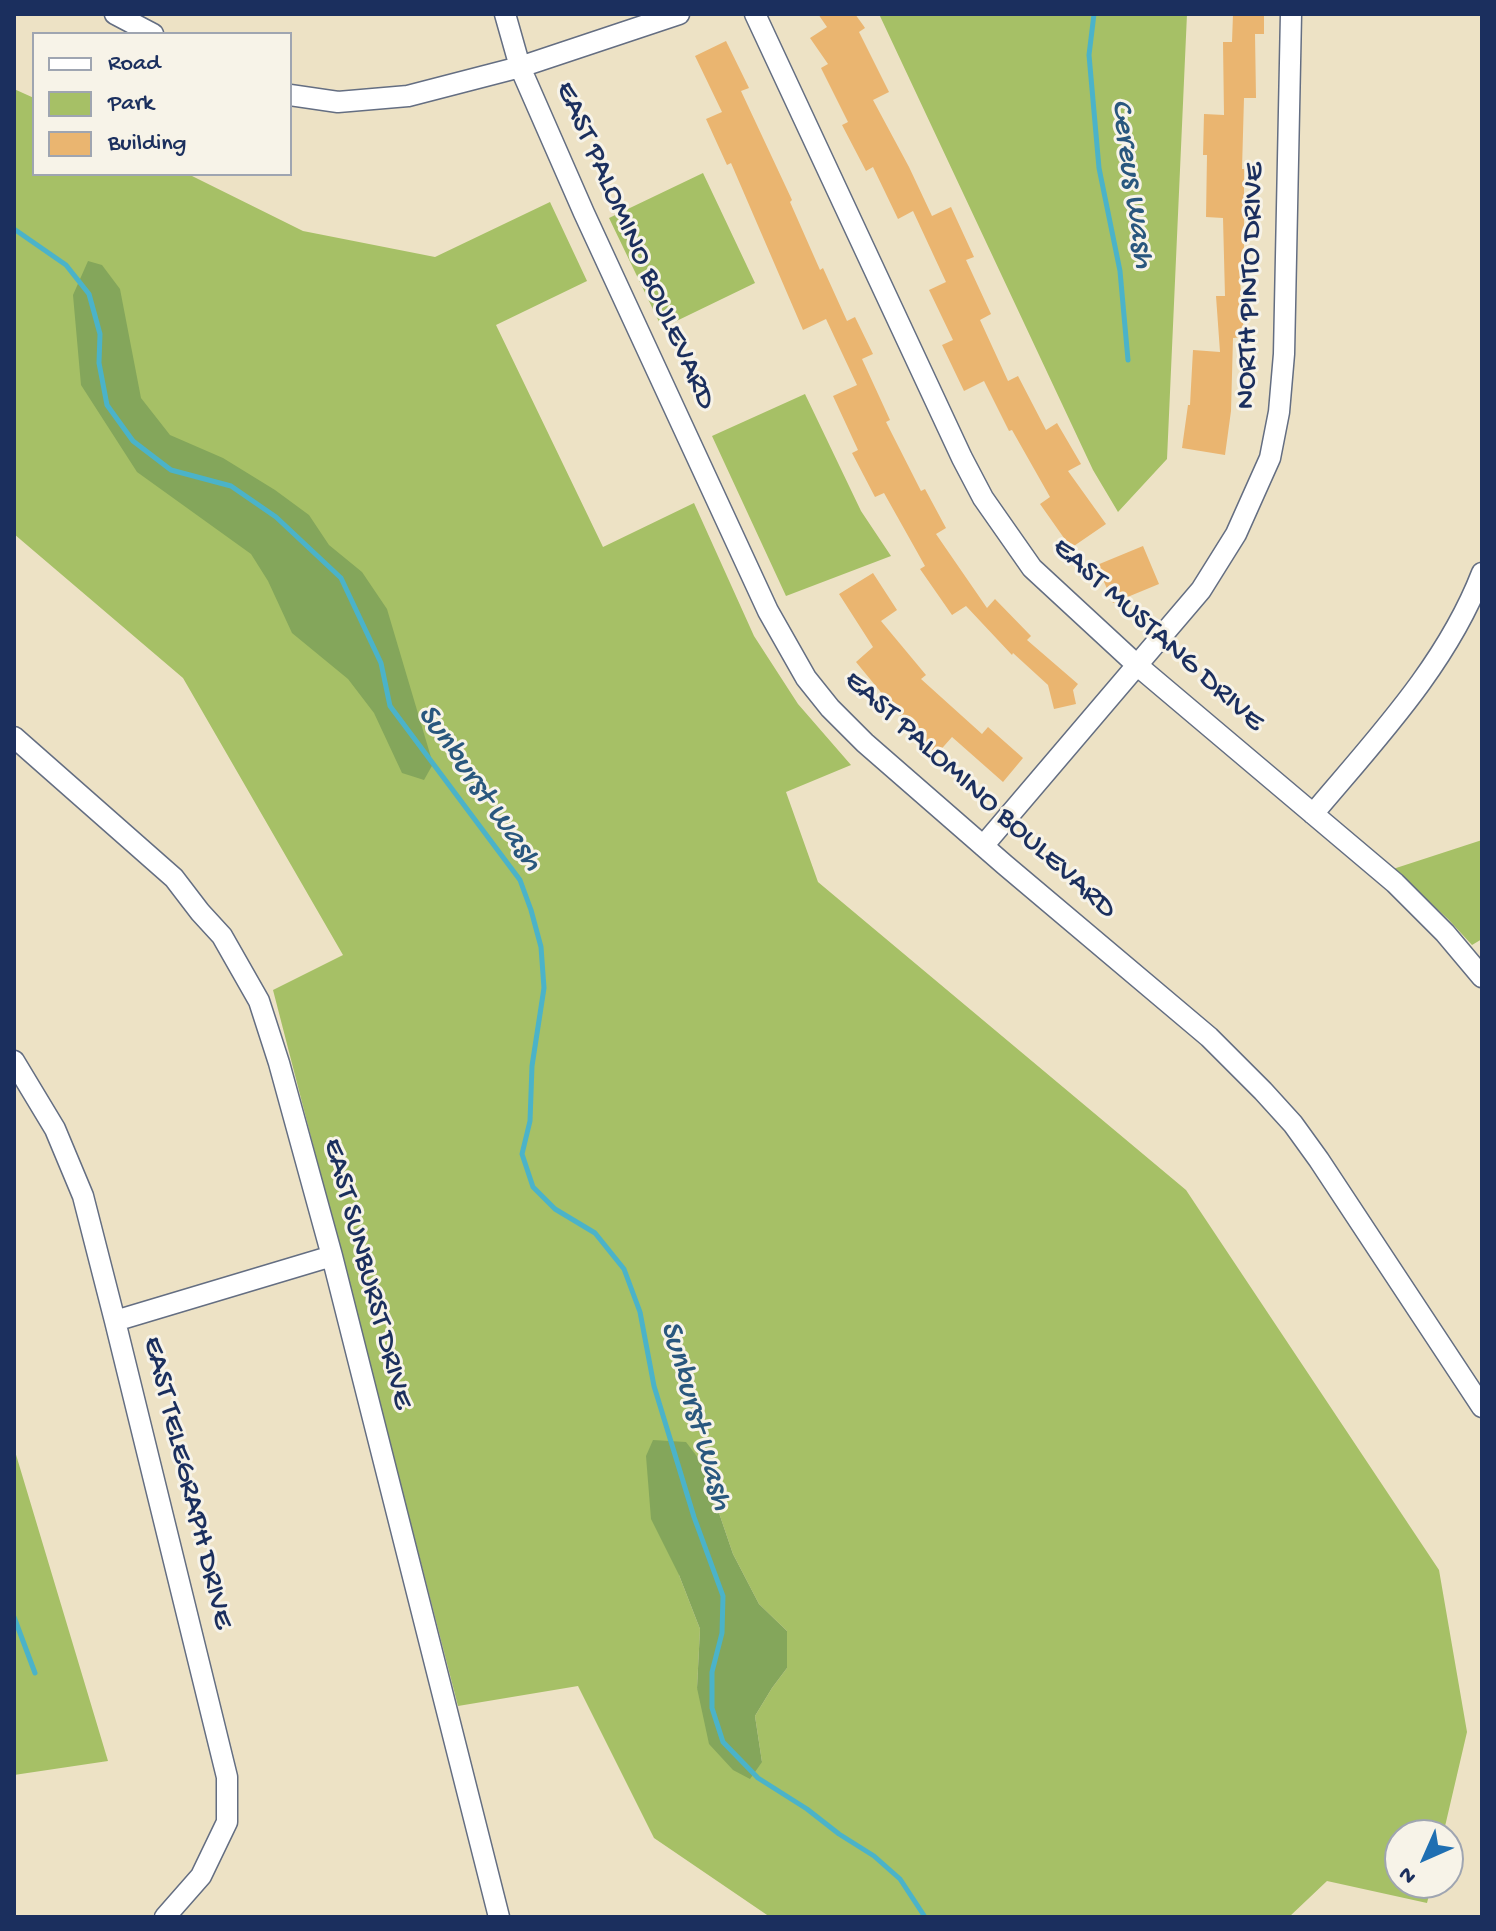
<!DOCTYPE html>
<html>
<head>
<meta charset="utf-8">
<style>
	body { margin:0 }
	#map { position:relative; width:1496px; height:1931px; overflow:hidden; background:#ede2c5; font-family:"Gochi Hand",sans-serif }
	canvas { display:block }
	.frame { position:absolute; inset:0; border:16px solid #1b2f5e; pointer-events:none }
	.legend { position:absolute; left:32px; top:32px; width:260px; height:144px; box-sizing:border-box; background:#f7f3e8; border:2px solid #9fa5b1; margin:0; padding:10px 14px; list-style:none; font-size:24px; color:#1b2f5e }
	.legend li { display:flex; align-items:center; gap:16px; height:40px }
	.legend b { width:40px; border:2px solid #9fa5b1 }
	.north { position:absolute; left:1384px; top:1819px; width:80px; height:80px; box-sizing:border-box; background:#f7f3e8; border:2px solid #9fa5b1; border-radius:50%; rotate:225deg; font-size:22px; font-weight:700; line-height:32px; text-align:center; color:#1b2f5e }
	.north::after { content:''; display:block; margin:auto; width:28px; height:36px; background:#1f6fb2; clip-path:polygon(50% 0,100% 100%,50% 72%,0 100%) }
</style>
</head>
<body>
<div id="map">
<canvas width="1496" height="1931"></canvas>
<div class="frame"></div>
<ul class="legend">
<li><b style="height:10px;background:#fff"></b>Road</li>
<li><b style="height:22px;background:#a6c066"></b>Park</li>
<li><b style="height:22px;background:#eab570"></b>Building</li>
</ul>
<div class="north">N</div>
</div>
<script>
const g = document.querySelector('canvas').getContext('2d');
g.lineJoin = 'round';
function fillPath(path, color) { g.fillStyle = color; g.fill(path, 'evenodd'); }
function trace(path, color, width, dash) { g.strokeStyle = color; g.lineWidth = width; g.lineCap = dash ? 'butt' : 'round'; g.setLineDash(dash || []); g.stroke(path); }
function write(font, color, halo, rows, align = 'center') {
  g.font = font + ' "Gochi Hand",sans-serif'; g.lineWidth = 6; g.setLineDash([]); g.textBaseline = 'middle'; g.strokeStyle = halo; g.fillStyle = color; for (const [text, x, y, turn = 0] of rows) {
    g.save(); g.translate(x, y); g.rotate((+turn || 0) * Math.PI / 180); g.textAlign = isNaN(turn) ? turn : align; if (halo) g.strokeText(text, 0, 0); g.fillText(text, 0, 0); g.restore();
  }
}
fillPath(new Path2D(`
	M879,14h308l-20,445 -49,53 -25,-42z
	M14,89l20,9v76h154l115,57 132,26 115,-55 37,79 -91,44 107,222 91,-44 60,133 44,68 53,61 -65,27 32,90 368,308 253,380 28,162 -24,103h-43v48h32l-5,20 -100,-22 -38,36h-519l-116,-79 -76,-152 -120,20 -185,-716 70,-35 -160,-277 -169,-144zM702,1463l31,91 26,50 28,27v37l-15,20 -17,28 7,46 -65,-74 3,-59 -21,-54z
	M703,173l52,110 -93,45 -53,-110z
	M805,394l56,117 30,45 -105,40 -74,-160z
	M1482,840v99l-10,6 -24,-26 -55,-50z
	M14,1448l94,313 -94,14z`), '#a6c066');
fillPath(new Path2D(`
	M88,261l14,4 18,24 21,109 29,37 53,23 52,32 34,25 20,30 33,27 25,37 46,155 -9,16 -22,-7 -28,-60 -26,-34 -56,-46 -24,-52 -17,-27 -114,-82 -56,-87 -8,-90z
	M653,1440l33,2 16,21 31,91 26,50 28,27v37l-15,20 -17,28 7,46 -12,17 -17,-9 -24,-26 -12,-56 3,-59 -21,-54 -28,-56 -5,-63z`), '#84a65b');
trace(new Path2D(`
	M1094,14l-5,41 10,113 21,103 8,89
	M14,229l52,36 23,29 11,40 -1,29 8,42 26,36 38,29 60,16 45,31 65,61 40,85 9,43 130,174 11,30 10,37 3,41 -12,78 -2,55 -8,33 11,33 22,22 40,24 29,36 16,43 14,74 40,131 29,79 -1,37 -10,39v36l11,34 35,36 49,31 32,25 35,22 26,23 25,38
	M14,1617l21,56`), '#4bb3c9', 5);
fillPath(new Path2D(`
	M818,14h37l8,11 2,3 -6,4 30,60 -16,8 36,67 23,49 19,-9 23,50 -8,3 25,54 -11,6 28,61 10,-5 28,54 11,-7 24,41 -13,7 38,53 -35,24 -31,-44 10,-7 -38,-67 -3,1 -25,-50 -20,10 -22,-46 11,-5 -24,-50 17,-8 -33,-71 -15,8 -25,-52 -7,4 -24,-46 6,-3 -27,-54 7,-4 -18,-26 17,-11z
	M1233,14h31v20h-9l1,64h-12l-2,71h2v110h-4l4,58 -11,1 -2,73 -6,44 -43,-7 6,-43h2l3,-55 27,2 -4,-56h9l-2,-78 -17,-1 1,-62h-4l1,-41 20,1 -1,-73h9z
	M726,41l23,47 -8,3 51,109 -2,2 30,68 3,-2 24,53 8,-4 18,37 -11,5 28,61 -4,2 35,69 4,-2 21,39 -10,6 51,74 8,-9 36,37 -4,4 51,44 -5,6 3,14 -22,5 -6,-24 -35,-32 -1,2 -46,-49 -14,9 -32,-46 5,-3 -41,-73 -9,4 -23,-44 6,-3 -25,-54 24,-11 -31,-66 -23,11 -72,-167 -4,2 -21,-46 16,-7 -27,-56z
	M1143,546l16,38 -46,19 -16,-38z
	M873,573l24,37 -16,11 45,54 -5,4 61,55 6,-7 35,31 -20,24 -51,-45 -15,17 -36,-32 2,-3 -47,-57 17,-15 -34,-53z`), '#eab570');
const minor = new Path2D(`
	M115,14l38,20
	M505,14l15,53 64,146 184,398 38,67 24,30 35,35 140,122 204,172 54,54 30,33 26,36 163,247
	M755,14l207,444 21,40 49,70 106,98 257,217 50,50 37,44
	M290,95l48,7 70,-6 112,-29 159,-53
	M14,737l160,141 26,34 22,24 37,65 20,62 53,193 167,661
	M1313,814c63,-75 133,-148 169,-241
	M983,846l218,-256 35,-56 34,-76 9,-46 5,-58 7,-340
	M14,1061l41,68 28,67 32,125 112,456v45l-26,54 -36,41
	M115,1321l217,-65`);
trace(minor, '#646e82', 23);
trace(minor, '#fff', 20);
write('30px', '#1b2f5e', '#f7f3e8', [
	["EAST PALOMINO BOULEVARD",634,246,66],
	["NORTH PINTO DRIVE",1252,286,-88],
	["EAST MUSTANG DRIVE",1157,636,42],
	["EAST PALOMINO BOULEVARD",979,796,42],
	["EAST SUNBURST DRIVE",366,1274,75],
	["EAST TELEGRAPH DRIVE",186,1483,76]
]);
write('italic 32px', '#29577e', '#f7f3e8', [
	["Cereus Wash",1130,184,82],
	["Sunburst Wash",478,789,55],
	["Sunburst Wash",694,1416,74]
]);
</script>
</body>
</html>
